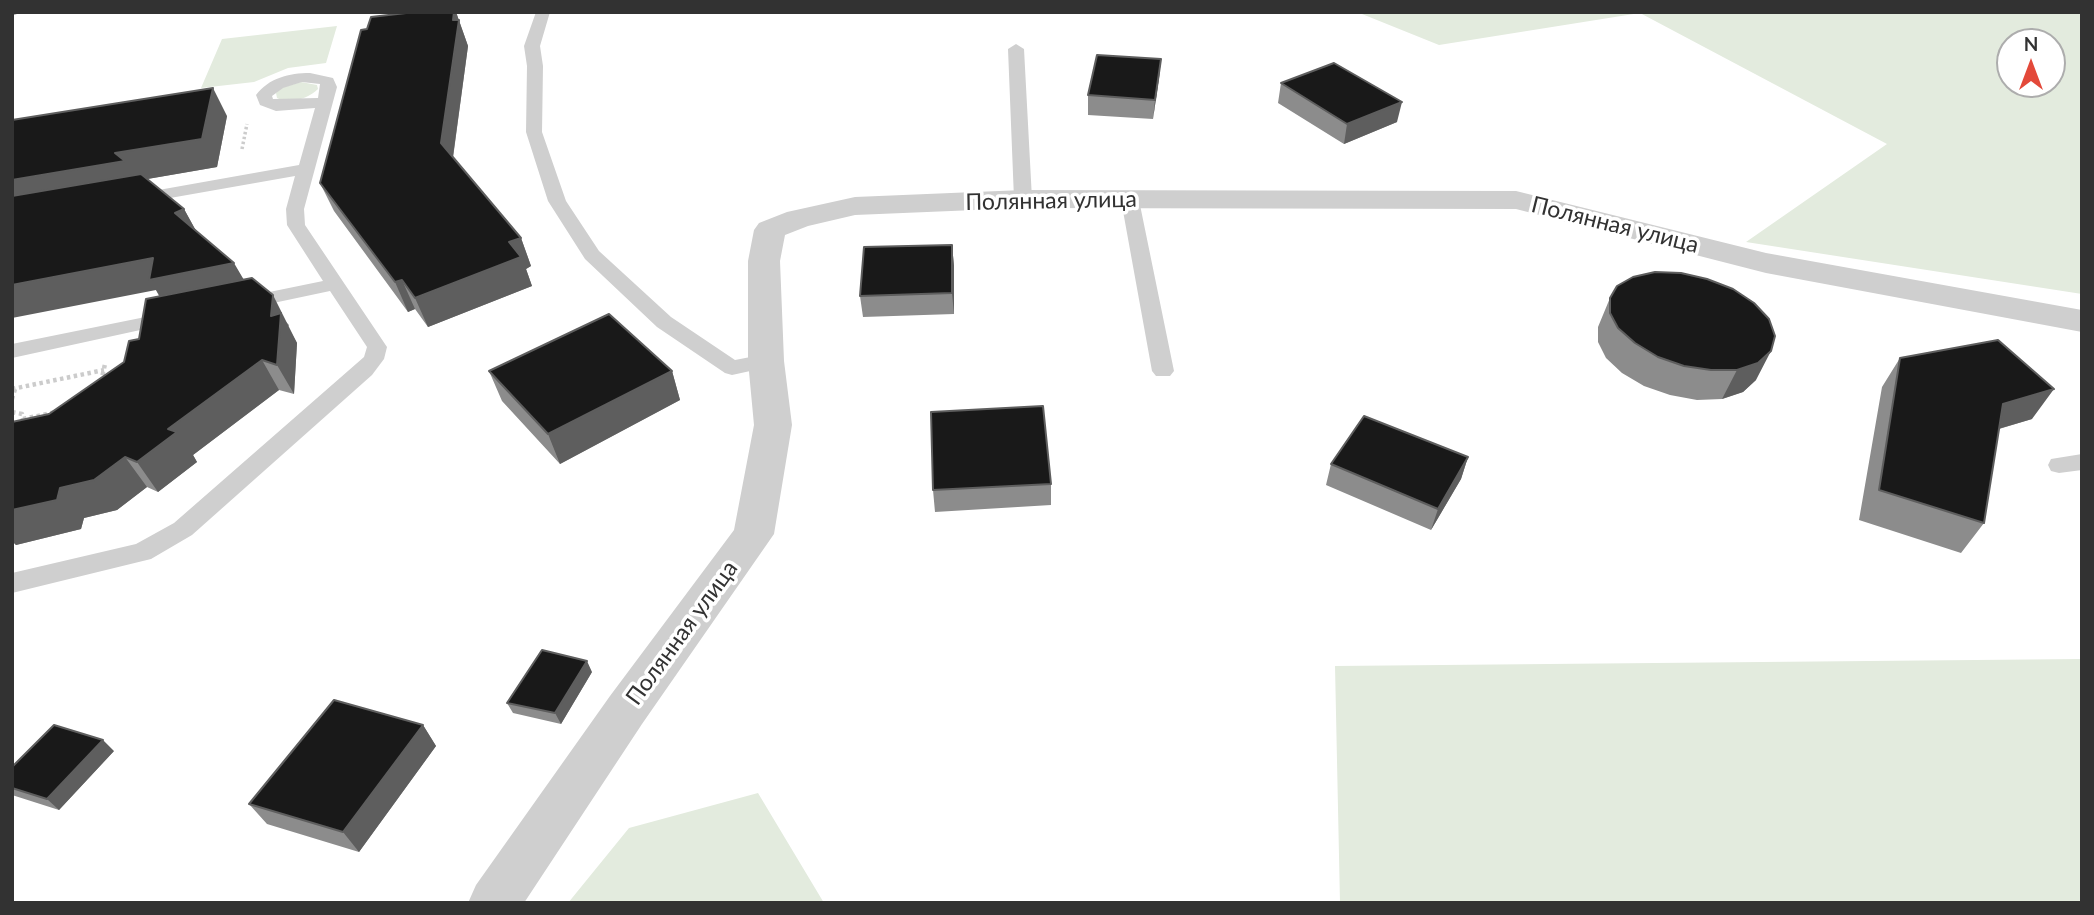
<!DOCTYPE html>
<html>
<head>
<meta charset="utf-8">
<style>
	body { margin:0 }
	#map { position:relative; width:2094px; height:915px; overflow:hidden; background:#fff; font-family:Lato,sans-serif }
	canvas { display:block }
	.frame { position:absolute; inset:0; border:14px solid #323232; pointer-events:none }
	.north { position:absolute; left:1996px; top:28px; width:70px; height:70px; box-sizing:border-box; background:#fff; border:2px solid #adadad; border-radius:50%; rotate:0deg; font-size:19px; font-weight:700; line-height:28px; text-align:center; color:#323232 }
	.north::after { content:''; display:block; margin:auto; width:24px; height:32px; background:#e3493a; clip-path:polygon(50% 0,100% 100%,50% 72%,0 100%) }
</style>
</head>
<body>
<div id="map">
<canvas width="2094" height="915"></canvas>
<div class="frame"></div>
<div class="north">N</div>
</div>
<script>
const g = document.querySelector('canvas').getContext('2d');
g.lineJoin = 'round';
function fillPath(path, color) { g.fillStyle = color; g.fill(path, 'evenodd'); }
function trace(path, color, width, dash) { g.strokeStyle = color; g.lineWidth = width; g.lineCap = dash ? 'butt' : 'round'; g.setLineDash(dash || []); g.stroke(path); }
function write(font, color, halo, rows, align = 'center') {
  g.font = font + ' Lato,sans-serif'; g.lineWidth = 7; g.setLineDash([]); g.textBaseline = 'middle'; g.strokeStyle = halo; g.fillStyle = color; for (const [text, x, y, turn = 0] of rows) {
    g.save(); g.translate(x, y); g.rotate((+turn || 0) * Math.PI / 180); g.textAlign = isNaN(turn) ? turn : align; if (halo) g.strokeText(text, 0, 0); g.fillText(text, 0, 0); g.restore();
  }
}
fillPath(new Path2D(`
	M1357,12h725v282l-336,-52 141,-98 -247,-131 -201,32zM2010,42h42v42h-42z
	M337,26l-11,37 -38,5 -34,14 -53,6 21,-49z
	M301,82l16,3 1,4c-10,10 -28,15 -41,9l-1,-5 5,-5z
	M2082,659v244h-742l-5,-237z
	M758,793l66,110h-256l61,-75z`), '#e3ebde');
trace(new Path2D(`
	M242,149l5,-25`), '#ccc', 3.5, [2.5, 2.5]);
trace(new Path2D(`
	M101,382l4,-18
	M12,389l92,-19
	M12,399l3,-10
	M12,412l10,2 1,5
	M23,419l33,-7`), '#ccc', 4.5, [3.5, 3.5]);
fillPath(new Path2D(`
	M536,12h14l-10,34 3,20 -1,66 24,69 33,50 72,66 64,43 31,-6 7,2 4,5 -4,5 -41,9 -7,-2 -68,-46 -72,-68 -37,-58 -22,-69 1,-66 -3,-20z
	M1016,44l8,5 8,150 -9,5 -9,-5 -6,-150z
	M310,73l23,5 4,9 -33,122 1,16 82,122 -3,12 -12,16 -180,160 -41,24 -139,34v-20l124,-29 38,-21 190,-166 3,-10 -37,-56 -85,18 -7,-2 -3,-4 3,-4 7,-2 78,-16 -36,-56 -1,-16 9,-33 -159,28 -9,-5 9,-5 163,-29 16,-57 -39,3 -16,-6 -4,-10c13,-17 33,-22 54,-22zM302,82l18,2 -2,14 -45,1 -1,-3 11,-8z
	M1130,195l9,5 35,171 -4,5h-14l-4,-5 -31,-171z
	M170,312l7,2 3,4 -3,4 -165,36v-14z
	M2082,454v16l-23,3 -8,-2 -3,-6 3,-6z`), '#cfcfcf');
fillPath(new Path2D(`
	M1023,190l493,1 250,62 316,57v22l-316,-59 -250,-64 -493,-1 -168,7 -47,11 -23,9 -5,26 4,100 8,64 -18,109 -132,190 -118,179h-56l8,-18 134,-189 124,-166 20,-105 -6,-64v-100l6,-31 5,-7 28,-11 68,-15z`), '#cfcfcf');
fillPath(new Path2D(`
	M415,12h41l12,34 -15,112 68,80 10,28 -5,3 6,17 -104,41 -13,-18 -7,3 -74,-101 -14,-28 47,-154z
	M1161,59l-2,19 -6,41 -65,-4v-20z
	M1281,83l116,39 -53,22 -66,-41z
	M227,116l-10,51 -70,12 37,30 12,22 93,94 -1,2 9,16 -3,51 -15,-4 -86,65 4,7 -39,30 -11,-5 -30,23 -33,8 -3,11 -65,16 -4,-4v-119l37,-8 75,-52 15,-23 20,-43 -3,-6 -144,-170z
	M952,245l2,21v48l-91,3 -3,-21z
	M1610,298l146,82 -13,12 -21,7 -25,1 -27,-5 -26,-9 -22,-13 -16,-15 -8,-16v-15z
	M1900,358l132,61 -33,10 -15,94 -23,30 -102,-33 23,-133z
	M489,371h183l8,29 -120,64 -58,-63z
	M1468,457l-7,22 -30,51 -105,-45 5,-21z
	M1051,484v21l-116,7 -2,-22z
	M592,672l-31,52 -48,-11 -6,-10z
	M423,725l13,21 -77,106 -92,-28 -18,-20z
	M114,751l-55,59 -47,-15v-28z`), '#8c8c8c');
fillPath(new Path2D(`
	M12,12h15l-15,3z
	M454,12h2l12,34 -17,125 -10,-28z
	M1161,59l-2,19 -6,41 2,-19z
	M213,88l14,28 -10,51 -81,14 -124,30v-31l103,-27z
	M1402,102l-5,20 -53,22 3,-20z
	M184,209l16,29 -25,-25z
	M521,238l10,28 -5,3 6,17 -104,41 -13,-29 94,-56z
	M952,245l2,21v48l-2,-21z
	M153,258l81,5 17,29 -83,17 -12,-19 -144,28v-33z
	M402,280l13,29 -7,3 -13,-30z
	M273,295l24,48 -3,51 -17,-29 -6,-49z
	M1771,351l-15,29 -13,12 -21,7 15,-29z
	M262,360l17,30 -86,65 4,7 -39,30 -21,-30 31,-33z
	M672,371l8,29 -120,64 -12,-30z
	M2054,389l-22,30 -51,15 22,-30z
	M125,457l22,30 -30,23 -33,8 -3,11 -65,16 -4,-4v-31z
	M1468,457l-7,22 -30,51 7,-21z
	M587,661l5,11 -31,52 -6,-11z
	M423,725l13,21 -77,106 -16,-20z
	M103,740l11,11 -55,59 -12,-11z`), '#5e5e5e');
const building = new Path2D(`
	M415,12h39l-1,8h6l-18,123 80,95 -12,4 12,15 -106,41 -13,-18 -7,2 -75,-99 41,-153 6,-1 4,-12z
	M1097,55l64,4 -6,41 -67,-5z
	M1334,63l68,39 -55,22 -66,-41z
	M213,88l-11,51 -87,14 10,8 -113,19v-60z
	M141,174l43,35 -9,4 59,50 -85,17 4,-22 -141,27v-89z
	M952,245v48l-92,3 4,-49z
	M1655,272l26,1 26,6 26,10 21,14 15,16 6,17 -4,15 -13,12 -21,7h-26l-27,-4 -26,-9 -23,-14 -17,-15 -8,-15v-15l7,-12 16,-9z
	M252,278l21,17 -2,21 10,-3 -4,52 -15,-5 -94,69 9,3 -40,30 -12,-5 -31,23 -34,8 -3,12 -45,10v-88l37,-8 75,-52 5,-21 10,-2 7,-40z
	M609,314l63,57 -124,63 -59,-63z
	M1998,340l56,49 -51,15 -19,119 -105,-33 21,-132z
	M1043,406l8,78 -118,6 -2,-78z
	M1364,416l104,41 -30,52 -107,-45z
	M542,650l45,11 -32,52 -48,-10z
	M334,700l89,25 -80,107 -94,-28z
	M54,725l49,15 -56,59 -35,-11v-21z`);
fillPath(building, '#191919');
trace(building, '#5e5e5e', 2);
write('23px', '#323232', '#fff', [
	["Полянная улица",1051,201,-1],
	["Полянная улица",1615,225,14],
	["Полянная улица",682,633,-54]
]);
</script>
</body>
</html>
